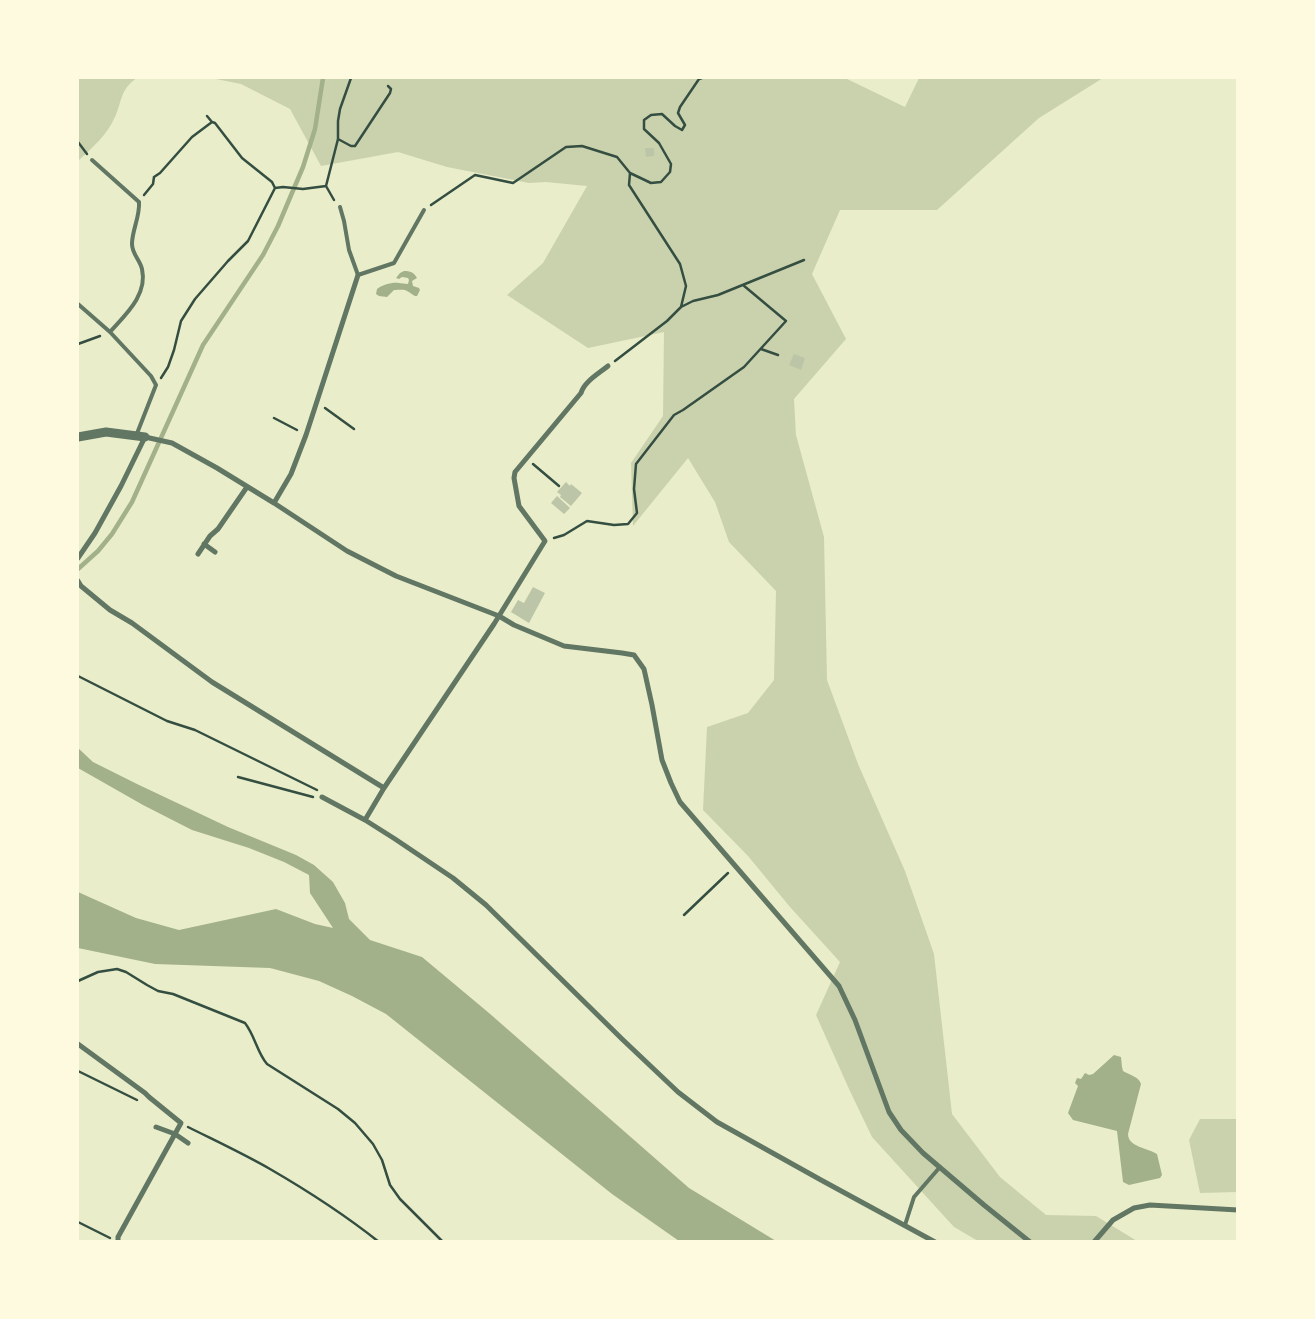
<!DOCTYPE html>
<html>
<head>
<meta charset="utf-8">
<style>
	body { margin:0 }
	#map { position:relative; width:1315px; height:1319px; overflow:hidden; background:#e9edc9; font-family:"Fira Sans Condensed",sans-serif }
	canvas { display:block }
	.frame { position:absolute; inset:0; border:79px solid #fefae0; pointer-events:none }
</style>
</head>
<body>
<div id="map">
<canvas width="1315" height="1319"></canvas>
<div class="frame"></div>
</div>
<script>
const g = document.querySelector('canvas').getContext('2d');
g.lineJoin = 'round';
function fillPath(path, color) { g.fillStyle = color; g.fill(path, 'evenodd'); }
function trace(path, color, width, dash) { g.strokeStyle = color; g.lineWidth = width; g.lineCap = dash ? 'butt' : 'round'; g.setLineDash(dash || []); g.stroke(path); }
fillPath(new Path2D(`
	M78,78h59c-17,11 -15,24 -22,39 -8,18 -23,31 -37,44z
	M211,78h634l60,29 14,-29h184l-64,40 -102,92h-97l-28,64 34,65 -52,60 2,36 28,102 3,143 31,84 47,107 29,83 18,160 48,63 46,38 50,1 41,25h-159l-24,-14 -82,-90 -23,-48 -33,-74 24,-53 -50,-55 -42,-51 -45,-46 4,-83 41,-14 26,-33 2,-89 -47,-49 -14,-40 -27,-44 -55,68 -2,-63 32,-47 1,-84 -76,16 -81,-53 36,-32 44,-77 -41,-4 -17,1 -82,-16 -49,-15 -77,14 -31,-57 -49,-25z
	M1200,1119h37v73l-37,1 -11,-53z`), '#cad2ad');
fillPath(new Path2D(`
	M404,271c6,0 10,1 13,7l-5,3 1,5 6,2 1,2 -3,6h-2c-10,-6 -7,-7 -21,-6l-7,7 -8,-1 -3,-2 1,-5c5,-4 15,-7 22,-6 3,0 5,1 9,1l1,-4 -1,-2 -6,-1 -3,2 -3,-1 4,-5z
	M78,748l15,14 44,22 91,43 68,28 18,10 19,17 12,21 4,16 21,21 52,17 67,56 200,175 87,53h-97l-67,-47 -226,-180 -34,-18 -33,-15 -49,-13 -115,-4 -77,-16v-56l58,26 43,12 97,-21 39,15 18,4 -23,-35 -1,-18 -25,-13 -35,-14 -57,-18 -49,-25 -65,-37z
	M1114,1055l7,2 1,10 1,4c7,4 16,6 18,13l-13,50c0,13 20,14 29,20l5,21 -2,3 -31,7 -6,-3 -6,-51 -44,-11 -5,-7 10,-27 -3,-3 2,-5 4,1 4,-6 4,2 4,-1z`), '#a3b18a');
trace(new Path2D(`
	M78,569l20,-18 14,-17 20,-32 71,-157 60,-90 15,-29 25,-59 12,-38 8,-51`), '#a3b18a', 4.5);
fillPath(new Path2D(`
	M645,148h9v8l-8,1z
	M794,354l11,4 -4,12 -12,-5z
	M566,482l4,4 1,-2 11,9 -11,13 -11,-9 1,-2 -4,-3z
	M557,496l13,12 -6,6 -13,-11z
	M533,587l12,6 -16,30 -18,-11 7,-12 6,3z`), '#bcc5a7');
trace(new Path2D(`
	M207,116l5,6
	M338,139l13,7h4l35,-53 1,-4 -3,-3
	M78,142l9,12
	M144,195l9,-11 1,-7 6,-4 32,-36 20,-15 3,1 27,35 30,24 3,6 8,-1 20,2 23,-3
	M334,200l-8,-14 12,-47v-18l2,-12 11,-31
	M431,205l44,-30 38,8 53,-36 16,-1 35,11 13,16 21,10 10,-1 9,-10 1,-8 -12,-21 -15,-14v-9l7,-5 11,-1 13,12 7,4 3,-5 -7,-12 2,-6 19,-28 3,-1
	M681,307l12,-6 25,-6 86,-35
	M78,344l22,-8
	M761,349l17,6
	M615,361l52,-40 14,-14 5,-21 -6,-22 -51,-79 1,-12
	M161,378l7,-11 6,-17 7,-29 14,-22 33,-38 20,-20 27,-53
	M325,408l29,21
	M274,418l23,12
	M533,464l26,22
	M554,538l10,-3 23,-14 27,4 14,-1 9,-11 -3,-24 2,-25 38,-49 9,-5 61,-43 42,-46 -43,-36
	M78,676l89,45 28,9 122,60
	M238,777l75,20
	M684,915l44,-42
	M78,981l20,-9 19,-3 9,3 21,13 11,6 15,3 72,29c10,13 12,29 22,41l71,45 17,14 18,21 9,16 8,25 10,14 43,43
	M78,1071l59,29
	M188,1127c28,14 56,27 82,42 38,22 75,46 109,73
	M78,1222l32,16`), '#344e41', 2.5);
trace(new Path2D(`
	M92,160l47,42c1,15 -7,28 -7,42 0,10 8,16 10,25 6,26 -17,46 -32,63l41,44 5,9 -20,51
	M340,207l4,14 5,29 9,25 36,-12 30,-53
	M78,304l32,28
	M905,1225l9,-28 26,-30`), '#617663', 4);
trace(new Path2D(`
	M274,503l17,-29 15,-39 52,-160
	M204,544l11,8
	M198,554l12,-18 8,-7 29,-42
	M78,558l17,-25 26,-47 24,-49 27,6 45,25 57,35 73,48 49,25 103,40 15,9 50,21 58,7 12,2 10,14 8,36 10,55 9,23 9,19 159,184 16,34 34,92 12,18 22,23 61,52 46,37
	M78,581l3,5 29,24 22,13 80,59 172,106
	M322,797l43,23 30,19 58,39 33,27 136,134 56,53 39,30 104,58 114,62
	M365,820l19,-32 110,-164 51,-83 -26,-35 -5,-28 1,-6 66,-79c3,-11 17,-19 27,-27
	M78,1044l67,49 4,4 32,26 -63,114v5
	M156,1127l19,7 13,9
	M1094,1242l19,-22 21,-12 16,-3 88,5`), '#617663', 5);
trace(new Path2D(`
	M78,437l28,-5 39,5`), '#617663', 9);
</script>
</body>
</html>
